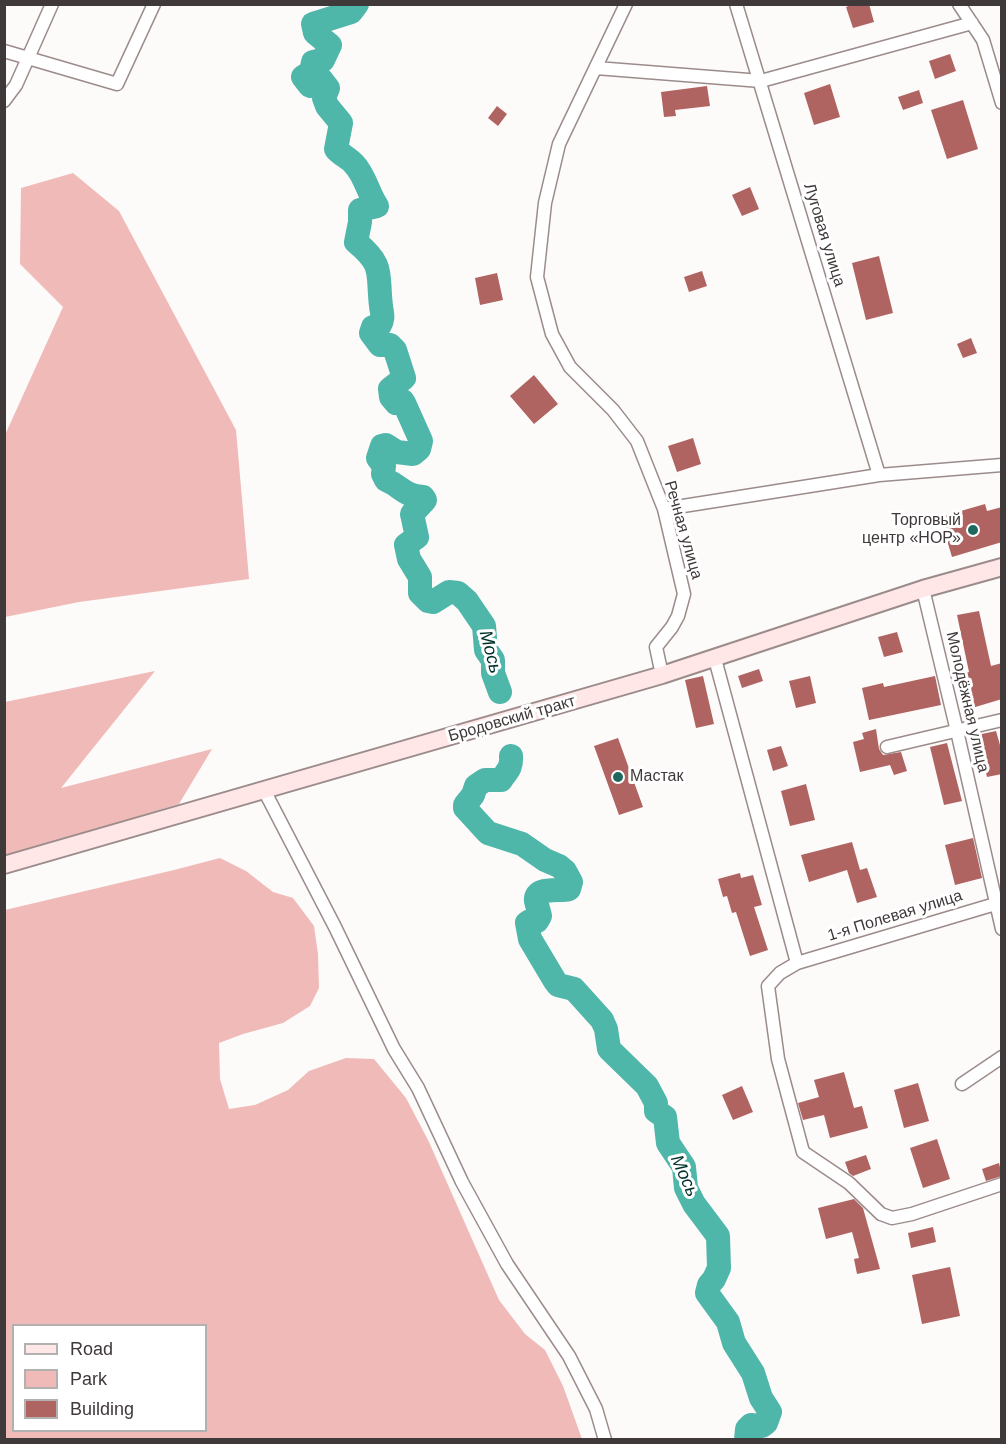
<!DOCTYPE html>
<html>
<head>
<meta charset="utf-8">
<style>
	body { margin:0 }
	#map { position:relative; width:1006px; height:1444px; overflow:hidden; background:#fdfafa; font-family:Arial,sans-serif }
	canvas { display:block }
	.frame { position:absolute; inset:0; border:6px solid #403939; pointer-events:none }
	.legend { position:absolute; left:12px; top:1324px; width:195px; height:108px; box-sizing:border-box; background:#fff; border:2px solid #b3b0b0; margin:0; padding:8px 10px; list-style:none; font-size:18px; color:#403939 }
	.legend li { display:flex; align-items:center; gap:12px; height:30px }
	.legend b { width:30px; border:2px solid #b3b0b0 }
</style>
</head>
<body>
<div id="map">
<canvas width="1006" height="1444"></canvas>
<div class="frame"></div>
<ul class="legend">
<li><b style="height:8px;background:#fee7e6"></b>Road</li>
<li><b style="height:16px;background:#efbab7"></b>Park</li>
<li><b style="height:16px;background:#af6461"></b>Building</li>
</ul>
</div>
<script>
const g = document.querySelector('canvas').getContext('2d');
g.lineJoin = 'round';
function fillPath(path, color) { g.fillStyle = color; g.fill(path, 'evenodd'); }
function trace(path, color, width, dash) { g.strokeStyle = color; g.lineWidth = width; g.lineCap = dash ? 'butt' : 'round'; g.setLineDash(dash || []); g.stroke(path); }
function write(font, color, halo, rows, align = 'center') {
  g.font = font + ' Arial,sans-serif'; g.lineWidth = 6; g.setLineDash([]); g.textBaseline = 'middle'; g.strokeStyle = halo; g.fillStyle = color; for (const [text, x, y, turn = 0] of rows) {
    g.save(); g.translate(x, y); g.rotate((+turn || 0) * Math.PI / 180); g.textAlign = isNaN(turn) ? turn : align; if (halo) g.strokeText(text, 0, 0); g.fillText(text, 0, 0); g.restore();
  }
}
fillPath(new Path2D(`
	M73,173l46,38 117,219 13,149 -170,23 -74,15v-182l58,-128 -43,-43 1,-76z
	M155,671l-94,117 151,-39 -33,55 -174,53v-155z
	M220,858l26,13 27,21 20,6 21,28 4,28 1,34 -9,18 -27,17 -40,11 -24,9 1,36 9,30 26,-4 33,-15 21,-19 37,-13 28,1 32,39 23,44 70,158 26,34 20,16 18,36 19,53h-577v-529l169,-40zM14,1326h192v104h-192z`), '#efbab7');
trace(new Path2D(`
	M357,4l-6,8 -38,12 2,9 15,12 -7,15 -10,2 -2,10 -8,5 7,9 11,-7 7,9 -4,10 3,8 14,17 -5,26c5,6 13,9 18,15 11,11 14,29 23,42l-17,4v12l-4,20c29,24 21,31 25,64 1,8 3,12 -1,19l-7,2 -2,6 9,12h10l5,5 9,28 -14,11 1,8 5,6 7,-2 1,2 17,38 -2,8 -6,5 -16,-2 -11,-7 -4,1 -4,12 6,8 -1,8 3,6c17,7 16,15 37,17l2,3 -13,14 5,23 -11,8 3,14 11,18v16l8,8 5,1 16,-10 9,1 9,8 17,25 2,24 7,10v13l7,19
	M511,756c1,12 -4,15 -10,24h-16l-9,6 -3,9 -8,10v3l23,25 34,11 23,16 14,6 6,5 6,11 -2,7c-9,3 -35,-3 -33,12 1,5 3,10 4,15l-3,5h-7l-3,2 3,16 25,42 3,4 16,4 28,31 4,9 3,20 38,37 9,17v8l9,6 3,26 16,24 2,21 8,16 24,32 1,32 -5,11 -5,6 -2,8 21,29 6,21 19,30 8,25 9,14 -4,11 -4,3 -11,-1 -4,4 -1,11`), '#4fb7aa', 24);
fillPath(new Path2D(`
	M854,4h15l5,18 -21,6 -7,-21z
	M950,54l6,17 -21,8 -6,-18z
	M830,84l10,33 -26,8 -10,-32z
	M707,86l3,20 -35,4 1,6 -12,1 -3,-25z
	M919,90l4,13 -20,7 -5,-13z
	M963,100l15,49 -31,10 -16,-49z
	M497,106l10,8 -9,12 -10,-8z
	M750,187l9,22 -17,7 -10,-21z
	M879,256l14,57 -27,7 -14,-57z
	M702,271l5,15 -18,6 -5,-15z
	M497,273l6,27 -23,5 -5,-27z
	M971,338l6,15 -14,5 -6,-14z
	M534,375l24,29 -24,20 -24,-28z
	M693,438l8,26 -24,8 -9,-26z
	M985,504l2,7 15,-4v35l-50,15 -12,-40z
	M979,611l12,55 11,-3v36l-30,9 -10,-34 7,-2 -12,-57z
	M897,632l6,20 -19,5 -6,-20z
	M759,669l4,12 -21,7 -4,-12z
	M703,676l11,48 -18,4 -11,-48z
	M810,676l6,27 -20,5 -7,-27z
	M935,676l6,29 -72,15 -7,-32 21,-5 1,4z
	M876,729l3,20 4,6 18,-3 6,19 -13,4 -4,-10 -30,7 -7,-30 11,-3 -2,-6z
	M996,731l6,21v22l-15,3 -10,-42z
	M618,738l25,69 -24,8 -25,-69z
	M947,743l15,58 -18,4 -14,-58z
	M781,746l7,20 -15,5 -6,-21z
	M806,784l9,36 -25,6 -9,-35z
	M973,838l9,40 -27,7 -10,-40z
	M852,842l8,28 7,-2 10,29 -20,6 -10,-33 -38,12 -8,-27z
	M740,873l1,5 12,-3 9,30 -8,2 14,43 -18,6 -14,-44 -4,1 -5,-17 -4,1 -5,-18z
	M844,1072l10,36 8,-2 6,22 -38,10 -6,-23 -21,5 -5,-17 21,-6 -5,-17z
	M918,1083l11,38 -25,7 -10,-38z
	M742,1086l11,26 -20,8 -11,-25z
	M937,1139l13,40 -27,9 -13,-40z
	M866,1155l5,14 -18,7 -4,-3 -4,-11z
	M999,1163l3,13 -16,5 -4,-12z
	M854,1199l9,9 17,61 -23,5 -3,-15 5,-1 -7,-26 -26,7 -8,-31z
	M933,1227l3,15 -25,6 -3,-15z
	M950,1267l10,49 -38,8 -10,-49z`), '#af6461');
const street = new Path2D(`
	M626,4l-67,140 -14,59 -8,74 15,57 18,33 43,43 24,31 27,68 20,85 -6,22 -6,11 -16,20 6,28
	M736,4l143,471
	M959,4l24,36 19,63
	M4,51l113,33 37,-80
	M596,68l165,13 211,-58
	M4,101l12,-16 36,-81
	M664,509l215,-34 123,-10
	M923,589l34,142 45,198
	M715,659l82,304
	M887,747l115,-27
	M264,790l71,137 59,122 24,39 44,94 45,82 62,92 27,53 9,31
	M1002,902l-205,61 -17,10 -12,13 10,73 25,93 46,31 32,31 11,4 20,-4 90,-30
	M962,1084l40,-27`);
const secondary = new Path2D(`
	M4,865l658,-190 261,-86 79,-22`);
trace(street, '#9b8c8b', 15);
trace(secondary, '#9b8c8b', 20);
trace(street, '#fff', 12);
trace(secondary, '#fee7e6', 16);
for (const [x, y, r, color] of [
	[973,530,6,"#1e6860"],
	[618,777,6,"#1e6860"]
]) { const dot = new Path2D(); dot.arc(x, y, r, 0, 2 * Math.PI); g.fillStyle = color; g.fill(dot); trace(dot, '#fff', 2); }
write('16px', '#403939', '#fff', [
	["Луговая улица",824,235,73],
	["Речная улица",683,530,74],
	["Молодёжная улица",967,702,77],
	["Бродовский тракт",512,719,-16],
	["1-я Полевая улица",895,916,-17]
]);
write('16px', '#403939', '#fff', [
	["Торговый",961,521],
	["центр «НОР»",961,539],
	["Мастак",630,777,"left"]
], 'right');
write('italic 18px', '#00312c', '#fff', [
	["Мось",490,652,75],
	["Мось",684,1176,66]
]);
</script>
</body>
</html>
